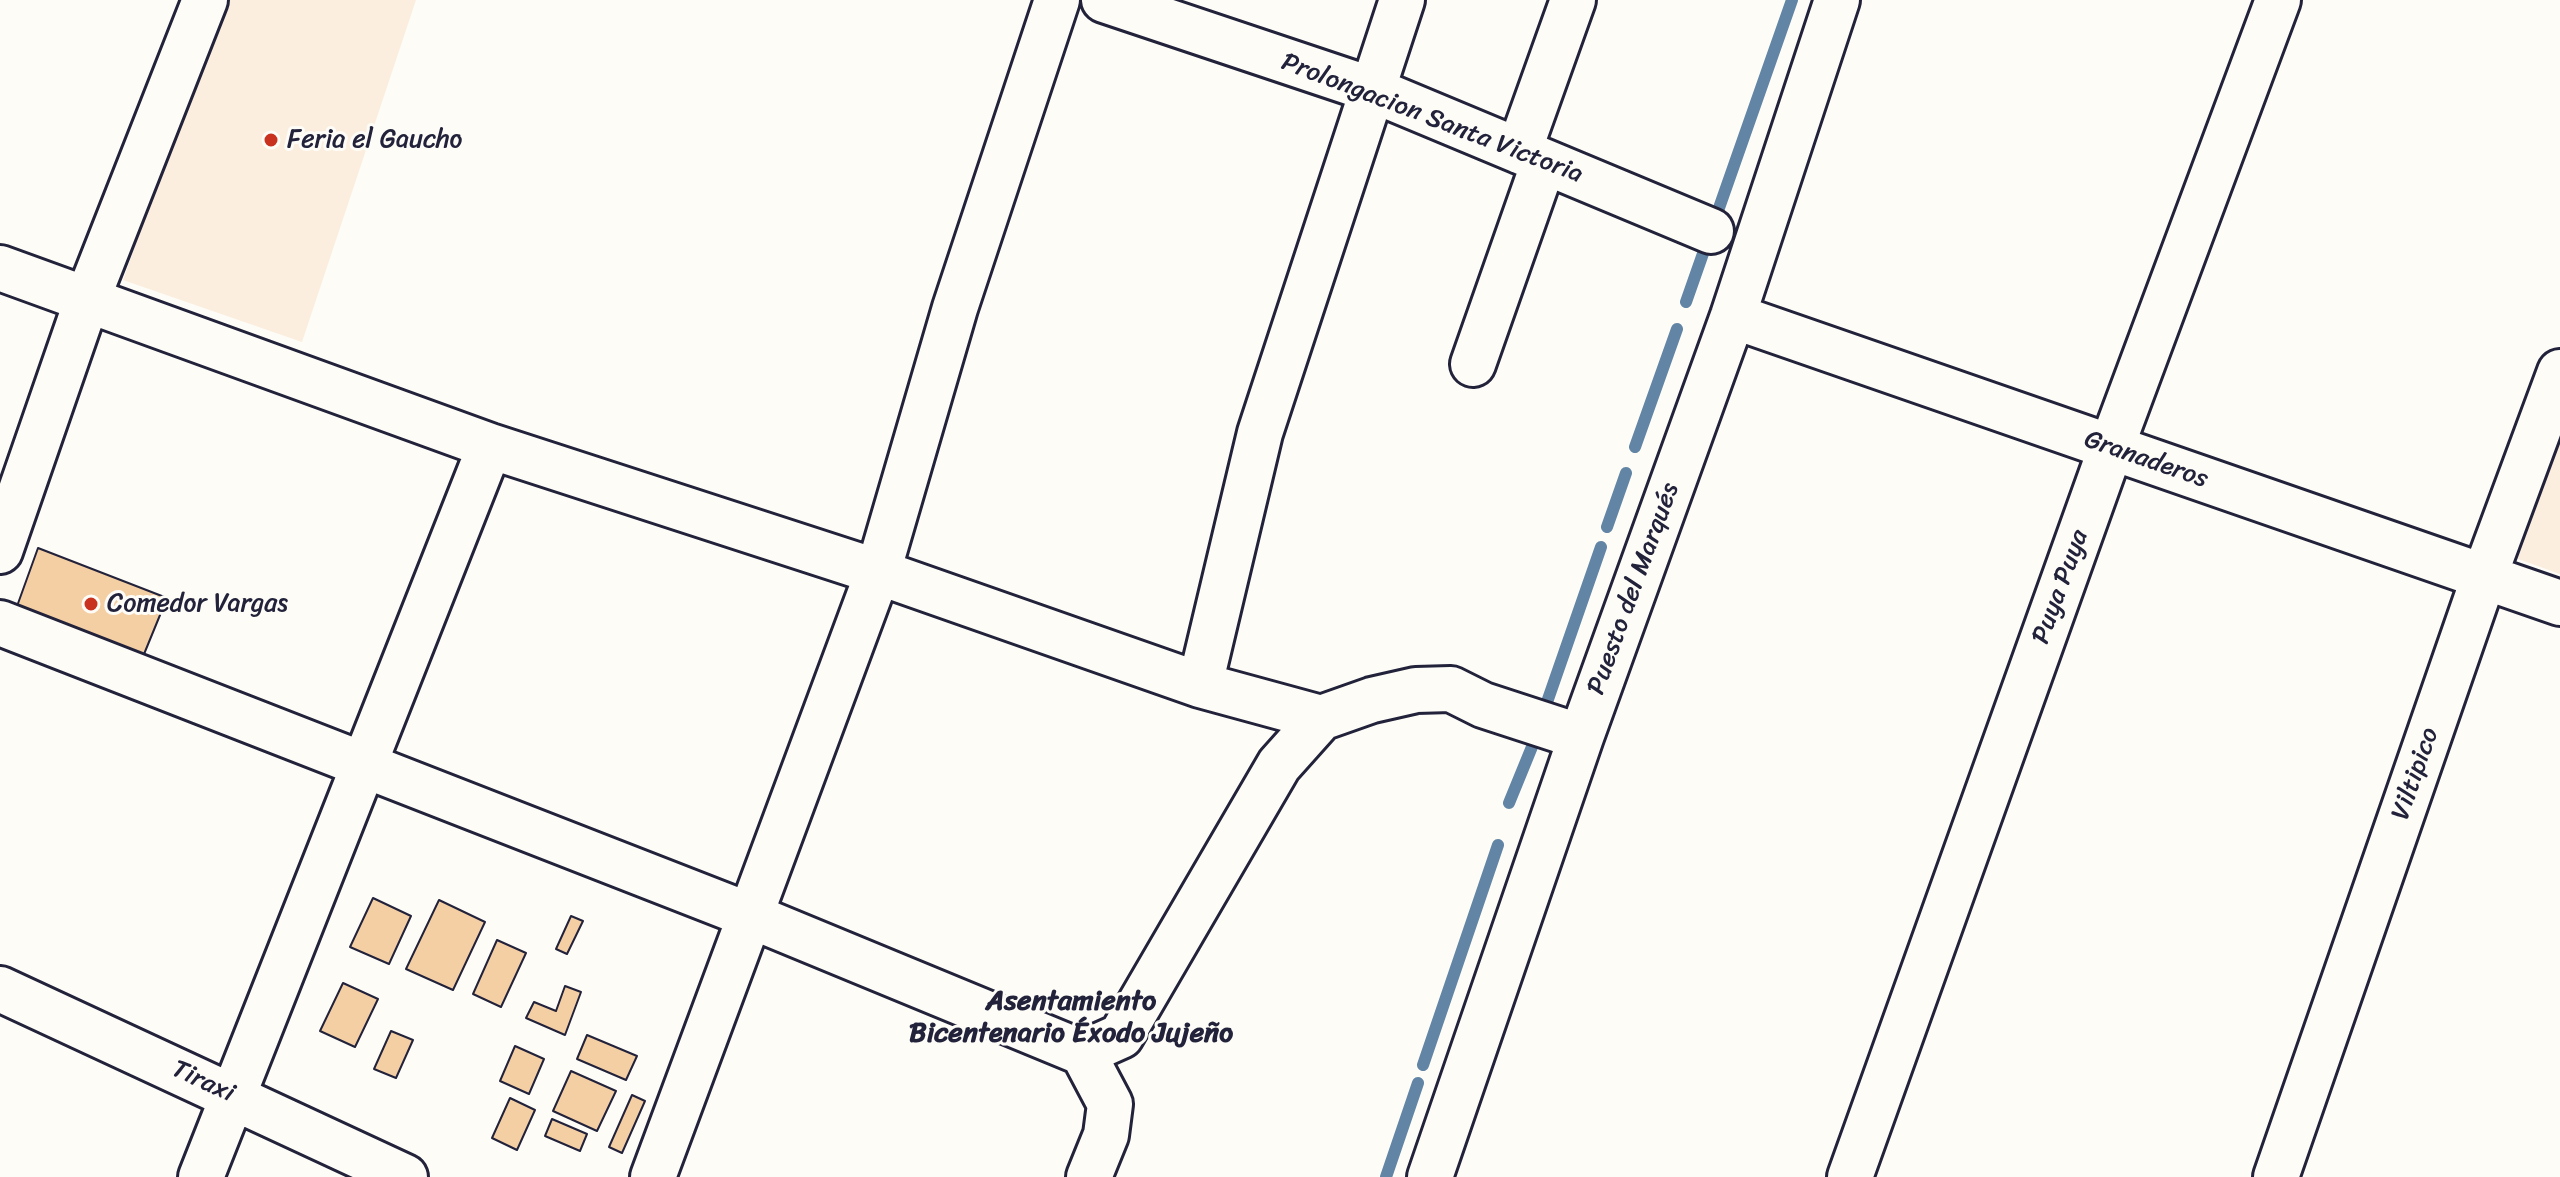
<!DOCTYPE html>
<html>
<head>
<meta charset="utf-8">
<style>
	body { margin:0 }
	canvas { display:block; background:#fdfcf7 }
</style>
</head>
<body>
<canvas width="2560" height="1177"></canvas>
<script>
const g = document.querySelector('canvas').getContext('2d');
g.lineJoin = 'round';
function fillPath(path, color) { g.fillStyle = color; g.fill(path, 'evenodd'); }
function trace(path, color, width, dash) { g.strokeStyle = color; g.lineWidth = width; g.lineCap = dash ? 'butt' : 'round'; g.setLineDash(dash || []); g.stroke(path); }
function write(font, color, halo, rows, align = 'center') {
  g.font = font + ' Sriracha,sans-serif'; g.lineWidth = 6; g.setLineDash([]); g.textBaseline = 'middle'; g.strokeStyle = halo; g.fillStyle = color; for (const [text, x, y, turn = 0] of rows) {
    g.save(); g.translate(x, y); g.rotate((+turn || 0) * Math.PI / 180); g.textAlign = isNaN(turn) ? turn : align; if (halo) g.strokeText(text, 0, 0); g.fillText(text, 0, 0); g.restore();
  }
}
fillPath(new Path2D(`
	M223,0h193l-114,342 -179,-62z
	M2560,423v151l-50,-18z`), '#fbeede');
trace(new Path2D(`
	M1686,302l106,-302
	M1635,447l42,-118
	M1607,527l19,-54
	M1546,705l55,-158
	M1509,803l27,-66
	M1423,1065l75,-220
	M1386,1177l32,-94`), '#6285a5', 12);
const building = new Path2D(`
	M38,548l129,50 -25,61 -126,-50z
	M373,898l38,18 -22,48 -39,-17z
	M439,900l46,22 -32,68 -47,-21z
	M571,916l12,5 -16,33 -11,-5z
	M497,940l29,13 -25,54 -28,-13z
	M343,983l35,16 -23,48 -35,-16z
	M565,986l16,6 -16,43 -39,-17 8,-16 22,9z
	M391,1031l22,9 -17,38 -22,-9z
	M587,1035l50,21 -11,24 -49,-21z
	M515,1046l29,13 -15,35 -29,-13z
	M571,1071l45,20 -19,40 -44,-20z
	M632,1095l13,6 -23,52 -13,-6z
	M510,1098l25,12 -18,40 -25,-12z
	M552,1119l35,15 -7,17 -35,-15z`);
fillPath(building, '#f5cfa4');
trace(building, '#22223b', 2);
const minor = new Path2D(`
	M1104,0l269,90 338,141
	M1519,151l54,-151
	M0,268l490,178 388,126 322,113 121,33 51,-18 44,-10 35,-1 32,16 98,32
	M1733,316l827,287
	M1473,364l71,-202
	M0,551l87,-251 118,-300
	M0,623l751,293 332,137 38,-17 158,-271 42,-47
	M1200,685l60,-252 142,-433
	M0,989l405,188
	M1083,1053l27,51 -4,31 -17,42
	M201,1177l289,-731
	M653,1177l225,-605 77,-264 102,-308
	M1430,1177l151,-440 152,-421 104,-316
	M1850,1177l261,-729 167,-448
	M2276,1177l208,-600 76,-205`);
trace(minor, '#22223b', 50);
trace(minor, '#fdfcf7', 44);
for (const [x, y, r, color] of [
	[271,140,8,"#c8321e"],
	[91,604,8,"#c8321e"]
]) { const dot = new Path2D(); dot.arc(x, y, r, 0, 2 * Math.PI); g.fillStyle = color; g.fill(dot); trace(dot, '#fdfcf7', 3); }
write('26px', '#22223b', '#fdfcf7', [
	["Prolongacion Santa Victoria",1432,119,21],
	["Granaderos",2146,460,19],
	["Puya Puya",2061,587,-70],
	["Puesto del Marqués",1634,589,-70],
	["Viltipico",2416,774,-71],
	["Tiraxi",203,1082,25]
]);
write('26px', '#22223b', '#fdfcf7', [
	["Feria el Gaucho",287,140],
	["Comedor Vargas",107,604]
], 'left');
write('bold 28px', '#22223b', '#fdfcf7', [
	["Asentamiento",1071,1002],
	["Bicentenario Éxodo Jujeño",1071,1034]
]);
</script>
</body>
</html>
